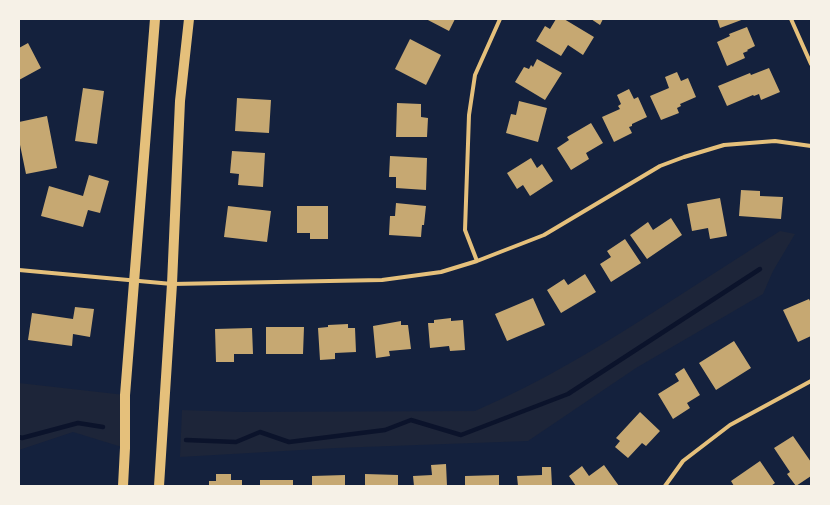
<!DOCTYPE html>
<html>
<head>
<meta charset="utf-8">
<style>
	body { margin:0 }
	#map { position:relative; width:830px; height:505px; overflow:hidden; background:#14213d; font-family:Lora,serif }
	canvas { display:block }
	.frame { position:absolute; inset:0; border:20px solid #f6f1e7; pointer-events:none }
</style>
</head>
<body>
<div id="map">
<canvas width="830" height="505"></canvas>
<div class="frame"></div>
</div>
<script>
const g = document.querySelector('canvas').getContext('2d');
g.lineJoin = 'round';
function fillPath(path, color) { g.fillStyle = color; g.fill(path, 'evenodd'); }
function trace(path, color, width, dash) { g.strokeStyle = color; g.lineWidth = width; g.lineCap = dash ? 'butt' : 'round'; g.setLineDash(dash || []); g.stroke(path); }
fillPath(new Path2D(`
	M780,231l15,3 -22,37 -10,23 -127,74 -108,73 -192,7 -156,9 2,-47 59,2 234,-1c65,-28 126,-65 185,-103 40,-26 80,-51 120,-77z
	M19,383l106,12v53l-52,-16 -54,18z`), '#1d2539');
trace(new Path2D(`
	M19,437l3,1 56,-15 25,4
	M186,440l50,2 24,-10 29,10 96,-12 26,-10 50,15 107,-41 192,-125`), '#0b132b', 4.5);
fillPath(new Path2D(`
	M426,19h29l-6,12z
	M556,19h8l30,18 -11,18 -15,-10 -7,11 -25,-15 9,-15 5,3z
	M591,19h12l-3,6z
	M717,19h27l-24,9z
	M747,27l8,19 -8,4 1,1 -5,2 2,5 -18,8 -10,-24 13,-6 -1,-2z
	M410,39l31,16 -15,30 -31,-16z
	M28,43l13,25 -22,12v-32z
	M537,59l25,14 -17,27 -30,-18 9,-15 5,2 2,-4 2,2z
	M769,68l11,24 -19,8 -2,-6 -5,2 -1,-1 -26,11 -9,-20 32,-13 1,2z
	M677,72l4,9 7,-3 8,19 -16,7 1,2 -4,2 2,5 -18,7 -11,-24 19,-8 -4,-11z
	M83,88l21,3 -7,53 -22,-3z
	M629,89l5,10 4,-2 9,20 -15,7v2l-3,1 3,6 -18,9 -12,-25 18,-8 -2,-3 3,-2 -4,-9z
	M237,98l34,2 -2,33 -34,-2z
	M519,101l28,7 -9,34 -32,-9 5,-19 5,1z
	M397,103l24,1v13l7,1 -1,19h-31z
	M47,116l10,52 -31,6 -7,-34v-18z
	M591,123l12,20 -17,10 3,6 -18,11 -14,-22 12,-8 -2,-3z
	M232,151l33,2 -2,34 -25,-2 1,-11 -9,-1z
	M390,156l37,2 -1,32 -30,-2v-11h-7z
	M531,158l6,10 5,-4 11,17 -23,15 -7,-11 -6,4 -10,-16z
	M89,175l20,6 -9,32 -12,-3 -5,17 -42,-11 8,-30 34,10z
	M741,190l19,1v5l23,1 -2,22 -42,-3z
	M720,198l7,38 -17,3 -2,-11 -16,3 -5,-27z
	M396,203l30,3 -2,19h-2l-1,12 -32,-2 1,-19h5z
	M228,206l43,5 -4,31 -43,-5z
	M297,206h31v33h-18v-6h-13z
	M671,218l11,17 -35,24 -17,-24 18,-13 5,8z
	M625,239l16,24 -30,19 -11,-18 11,-7 -4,-6z
	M585,274l11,18 -35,21 -14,-23 17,-11 4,6z
	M533,298l12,27 -38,16 -12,-27z
	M809,299l2,4v33l-13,6 -15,-32z
	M75,307l19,2 -4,28 -17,-3 -1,12 -44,-6 4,-27 41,6z
	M451,318v3l12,-1 2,30 -15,1 -1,-5 -19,2 -2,-25h6v-3z
	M401,321v4h7l3,24 -22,2 1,5 -14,2 -3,-32z
	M348,324v4h7l1,24 -21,1v6l-15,1 -2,-32 10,-1v-2z
	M266,327h38l-1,27h-37z
	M252,328l1,26h-19v8h-18l-1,-33z
	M734,341l17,27 -35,22 -17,-27z
	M684,368l16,27 -13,8 3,5 -17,11 -15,-25 21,-13 -4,-7z
	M640,412l20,19 -14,15 -4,-3 -14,15 -13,-11 5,-6 -4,-3z
	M793,436l18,26v14l-15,10 -9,-12 3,-2 -16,-24z
	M760,461l15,22 -4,3h-37l-3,-5z
	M446,464l1,22h-33l-1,-10 19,-1 -1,-10z
	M604,465l15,21h-43l-7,-10 13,-10 7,10z
	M542,467h9l1,19h-34l-1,-10 25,-1z
	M216,474h15v6h11v6h-33v-5h7z
	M365,474l33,1v11h-33z
	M345,475v11h-33v-10z
	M499,475v11h-34v-10z
	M260,480h33v6h-33z`), '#c6a872');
trace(new Path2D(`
	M791,19l20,45
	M477,261l-12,-31 4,-115 6,-40 25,-56
	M19,270l153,14 210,-4 59,-8 36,-11 67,-26 116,-69 24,-9 40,-12 51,-4 36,5
	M665,486l18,-25 47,-36 81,-44`), '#e5c07b', 4);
trace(new Path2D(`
	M123,486l2,-38v-53l30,-376
	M159,486l13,-202 8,-183 9,-82`), '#e5c07b', 10);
</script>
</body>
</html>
